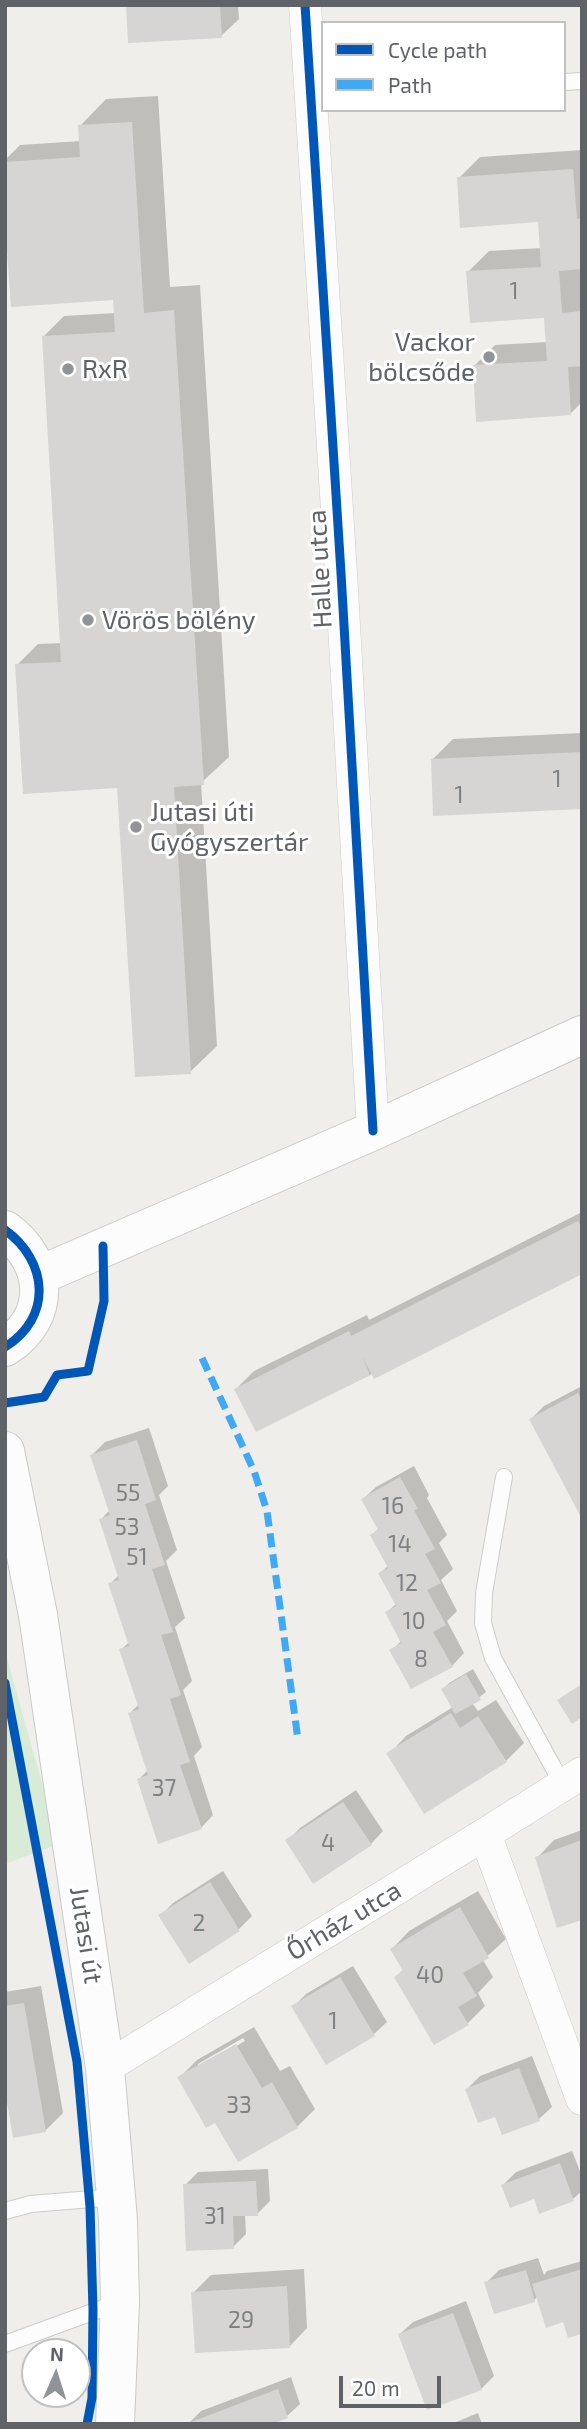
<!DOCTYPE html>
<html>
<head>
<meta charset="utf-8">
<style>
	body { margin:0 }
	#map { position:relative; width:587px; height:2429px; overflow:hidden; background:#efeeea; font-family:"Exo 2",sans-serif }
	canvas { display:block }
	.frame { position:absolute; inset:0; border:7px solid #5f6368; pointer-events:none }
	.legend { position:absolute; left:321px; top:21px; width:245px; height:91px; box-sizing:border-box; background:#fff; border:2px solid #bfc1c3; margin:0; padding:9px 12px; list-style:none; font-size:21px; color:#5f6368 }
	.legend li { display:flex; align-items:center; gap:14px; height:35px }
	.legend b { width:35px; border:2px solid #bfc1c3 }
	.north { position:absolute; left:21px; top:2338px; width:70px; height:70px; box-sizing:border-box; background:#fff; border:2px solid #bfc1c3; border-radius:50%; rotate:3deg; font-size:19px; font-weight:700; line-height:28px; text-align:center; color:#5f6368 }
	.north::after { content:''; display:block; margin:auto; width:24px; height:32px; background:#919496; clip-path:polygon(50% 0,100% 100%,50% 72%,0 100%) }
	.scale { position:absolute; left:339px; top:2376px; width:102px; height:32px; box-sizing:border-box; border:4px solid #5f6368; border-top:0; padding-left:9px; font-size:21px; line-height:24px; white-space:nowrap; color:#5f6368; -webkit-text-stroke:5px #fff; paint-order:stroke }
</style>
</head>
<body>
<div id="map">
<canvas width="587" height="2429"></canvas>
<div class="frame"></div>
<ul class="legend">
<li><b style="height:9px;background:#0057b8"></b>Cycle path</li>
<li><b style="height:9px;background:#3fa9f5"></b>Path</li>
</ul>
<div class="north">N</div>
<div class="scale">20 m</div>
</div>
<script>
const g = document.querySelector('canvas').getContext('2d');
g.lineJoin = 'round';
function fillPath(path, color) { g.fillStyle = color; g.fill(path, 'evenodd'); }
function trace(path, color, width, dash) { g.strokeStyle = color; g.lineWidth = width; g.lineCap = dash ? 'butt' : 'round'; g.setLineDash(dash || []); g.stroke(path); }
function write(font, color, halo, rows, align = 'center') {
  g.font = font + ' "Exo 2",sans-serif'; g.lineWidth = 6; g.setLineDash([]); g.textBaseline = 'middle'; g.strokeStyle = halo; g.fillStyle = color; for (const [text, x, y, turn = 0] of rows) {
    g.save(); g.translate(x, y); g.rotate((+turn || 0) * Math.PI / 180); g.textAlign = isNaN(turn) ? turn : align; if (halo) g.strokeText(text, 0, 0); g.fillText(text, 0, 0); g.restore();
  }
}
fillPath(new Path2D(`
	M5,1651l54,193 -54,20z`), '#d8ebd6');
fillPath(new Path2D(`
	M127,5h111l1,14 -18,17z
	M158,96l12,191 30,-2 29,472 -28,26 16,263 -27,26 -71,-288 -102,-119 21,-21 24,-1 -19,-306 21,-21 52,-3 -1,-15 -110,-99v-39l15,-15 61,-4 -1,-15 26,-27z
	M582,150v252l-11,11 -97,-47 21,-21 53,-3 -2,-25 -78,-45 21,-21 53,-3 -2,-28 -81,-42 21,-21z
	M582,733v74l-150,-47 21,-21z
	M582,1212v60l-325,158 -21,-41 18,-18 113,-56 2,5z
	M582,1386v129l-51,-96 13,-13z
	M149,1428l19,58 -9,9 18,55 -11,11 19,57 -10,9 17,54 -9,9 19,57 -8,9 19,59 -12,13 -62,-49 9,-9 -18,-57 9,-9 -18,-54 8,-8 -19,-58 9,-9 -18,-56 9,-9 -18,-55 13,-13z
	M414,1466l15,29 -2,3 20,37 -8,8 14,26 -12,11 16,31 -10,10 17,32 -12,13 -60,-16 10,-10 -15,-28 10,-9 -17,-30 9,-8 -17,-30 7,-7 -16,-29 13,-12z
	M473,1669l13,23 -14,11 6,8 18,-11 28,43 -18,18 -117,-7 17,-18 47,-29 -10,-18 6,-6z
	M356,1790l27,41 -12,13 -84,-3 13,-13z
	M582,1830v89l-45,-61 17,-18z
	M223,1871l29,45 -13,13 -50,32 -29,-45 13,-13z
	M478,1891l28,48 -23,21 10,17 -15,16 7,13 -17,17 -72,-46 8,-8 -12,-20 17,-18z
	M353,1966l34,56 -13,12 -81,-27 13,-13z
	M41,1986l22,127 -18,18 -40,-51v-88z
	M254,2027l26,44 10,-5 25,43 -18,18 -81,-6 -37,-43 18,-18zM243,2038l2,3 -47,27v-4z
	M532,2056l20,51 -13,12 -43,-4 -29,-26 13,-13z
	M572,2151l10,25v15l-9,8 -38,-2 -32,-12 13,-13z
	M268,2169l2,32 -13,13h-12l1,20 -13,13 -48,-62 13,-13z
	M538,2258l6,17 3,-4 35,-10v71l-18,-12 -26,-24 -4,4 -48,-17 13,-13z
	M304,2269l3,59 -17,18 -97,-53 18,-18z
	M466,2301l28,75 -13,13 -81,-55 13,-12z
	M291,2377l9,27 -13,12 -99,8 13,-13z
	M478,2413l4,11h-31z`), '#0003');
fillPath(new Path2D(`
	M126,5h94l2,33 -94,5z
	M132,122l12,191 30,-3 30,475 -30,2 17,287 -56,3 -18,-289 -94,6 -8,-130 46,-2 -19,-326 73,-4 -2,-32 -102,7 -6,-84v-61l75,-5 -2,-32z
	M573,169l4,50 5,-1v51l-23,2 3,42 20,-2v55l-14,1 3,48 -95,7 -3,-57 74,-4 -3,-43 -74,5 -4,-52 75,-4 -3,-45 -78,6 -3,-51z
	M582,752v57l-149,7 -2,-57z
	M578,1221l4,7v46l-208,105 -12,-23 8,19 -114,57 -22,-43 115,-58 2,5z
	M578,1393l4,8v118l-53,-100z
	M137,1440l19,60 -11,4 20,61 -13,4 21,63 -12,3 20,60 -11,4 20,63 -10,3 22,64 -44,15 -21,-65 11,-4 -20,-62 11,-4 -20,-60 10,-3 -21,-63 11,-3 -20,-61 11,-4 -20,-60z
	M400,1477l18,32 -4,1 21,39 -10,5 16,29 -14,7 19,35 -13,7 20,35 -42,22 -22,-39 12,-7 -16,-31 11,-6 -18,-33 10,-5 -18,-33 8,-5 -17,-31z
	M466,1674l15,26 -26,14 -14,-25z
	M582,1684v33l-10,7 -15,-24z
	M451,1713l9,15 18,-12 29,46 -83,52 -38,-61z
	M343,1802l29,43 -59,39 -28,-44z
	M582,1840v80l-25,8 -22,-71z
	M210,1882l30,49 -51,33 -31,-49z
	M460,1907l29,51 -26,15 14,23 -19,11 11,18 -35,20 -40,-68 9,-6 -13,-22z
	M340,1977l35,59 -49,29 -35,-59z
	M24,2003l22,129 -33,6 -8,-48v-84z
	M236,2044l26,44 10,-6 26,46 -60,34 -23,-39 -9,5 -29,-51z
	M519,2068l21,53 -38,14 -7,-18 -17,6 -13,-34z
	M560,2163l14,38 -35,13 -5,-15 -24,9 -9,-23z
	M256,2181l2,35h-25l1,33 -48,2 -3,-67z
	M582,2269v65l-14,4 -5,-16 -17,6 -14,-44z
	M526,2270l9,32 -41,12 -10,-32z
	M287,2286l3,62 -95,5 -4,-61z
	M453,2313l29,77 -55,20 -29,-76z
	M278,2389l10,29 -15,6h-87z`), '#d6d5d3');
const lane = new Path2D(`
	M564,82l18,-1
	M504,1477l-20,116 -1,30 10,35 70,127
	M5,2211l26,-7 85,-7
	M5,2344l115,-42`);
const street = new Path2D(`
	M305,5l36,568 32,558
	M485,1834l97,265
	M105,2068l380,-234 97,-61`);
const secondary = new Path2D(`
	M5,1230c43,31 48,87 0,117
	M38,1276l335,-145 209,-96
	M5,1451l33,164 67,453 13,152 2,82 -5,122`);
trace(lane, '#cbcccc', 18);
trace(street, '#cbcccc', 33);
trace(secondary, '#cacacb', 40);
trace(lane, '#fdfcfc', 16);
trace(street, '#fdfcfc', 32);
trace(secondary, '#fdfcfc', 38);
trace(new Path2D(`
	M202,1358l52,113 13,40 31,229`), '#3fa9f5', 7, [14, 7]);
trace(new Path2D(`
	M305,5l36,568 32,558
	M5,1230c43,31 48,87 0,117
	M5,1403l39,-6 13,-22 31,-4 16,-70 -1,-55
	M5,1683l72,379 13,145 3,103 -1,88 -5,26`), '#0057b8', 9);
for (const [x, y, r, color] of [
	[489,357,7,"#919496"],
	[68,369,7,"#919496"],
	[88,620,7,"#919496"],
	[136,827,7,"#919496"]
]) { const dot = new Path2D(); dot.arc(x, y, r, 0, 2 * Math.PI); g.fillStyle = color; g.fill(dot); trace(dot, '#fff', 2.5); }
write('23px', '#7e8184', null, [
	["1",514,291],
	["1",557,779],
	["1",459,795],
	["55",128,1493],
	["16",393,1506],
	["53",127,1527],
	["14",400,1544],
	["51",137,1557],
	["12",407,1583],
	["10",414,1621],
	["8",421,1659],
	["37",164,1788],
	["4",328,1843],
	["2",199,1923],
	["40",430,1975],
	["1",333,2021],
	["33",239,2105],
	["31",215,2216],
	["29",241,2320]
]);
write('26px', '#5f6368', '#fff', [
	["Vackor",475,342,"right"],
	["bölcsőde",475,372,"right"],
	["RxR",82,369],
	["Vörös bölény",102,620],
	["Jutasi úti",150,812],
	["Gyógyszertár",150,842]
], 'left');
write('26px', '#5f6368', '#fff', [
	["Halle utca",320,569,-93],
	["Őrház utca",344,1921,-31],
	["Jutasi út",86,1935,81]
]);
</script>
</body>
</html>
